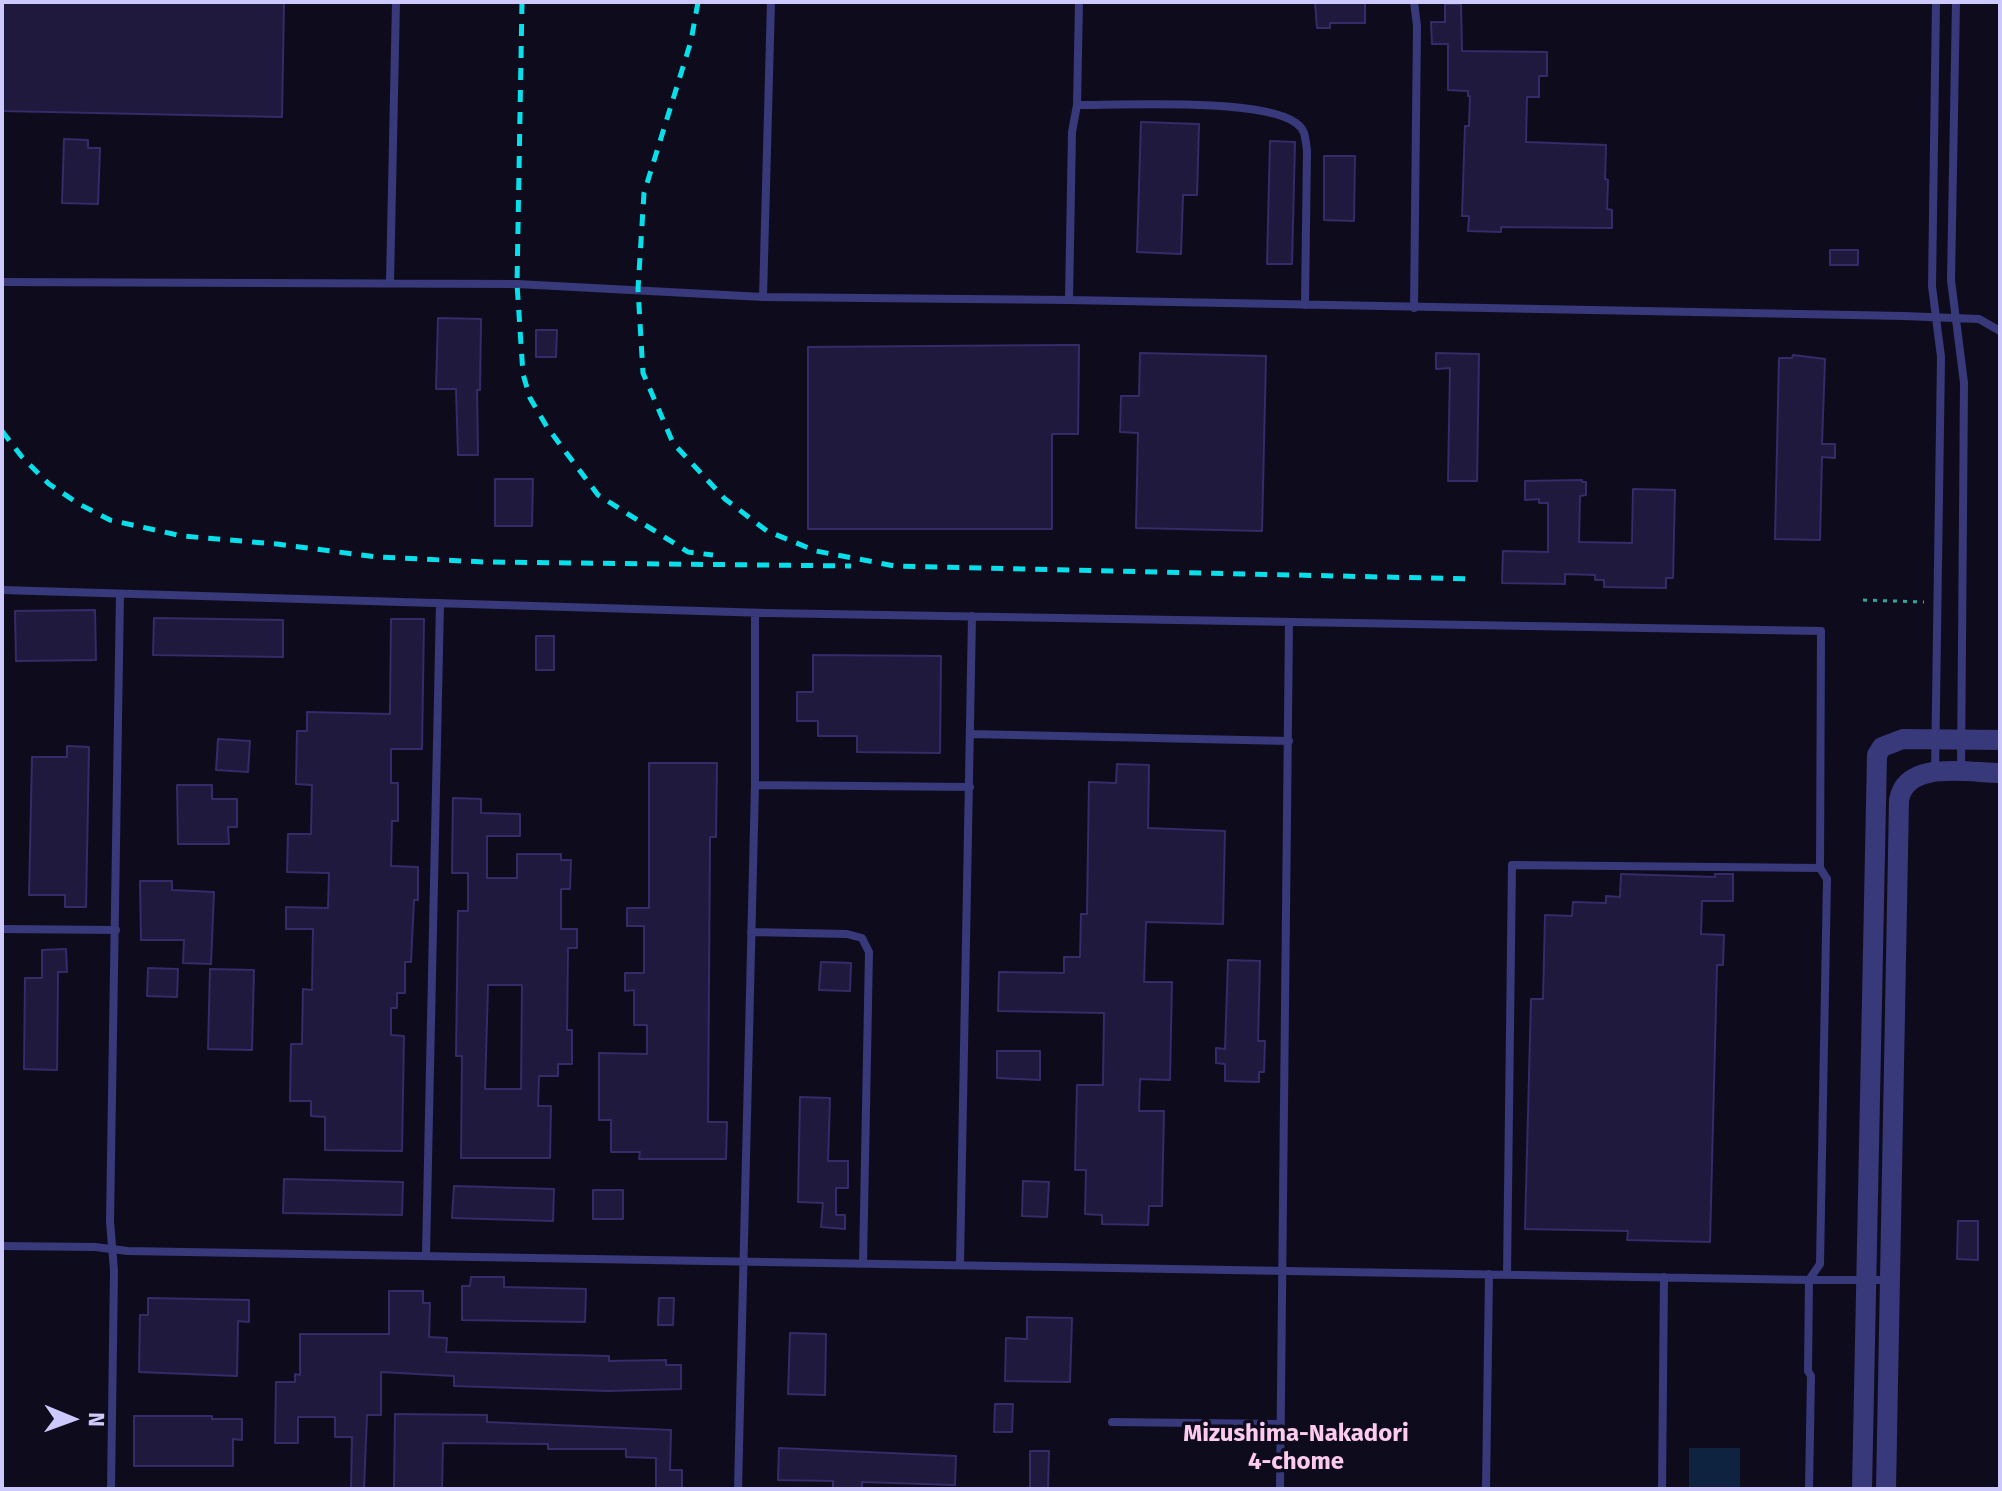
<!DOCTYPE html>
<html>
<head>
<meta charset="utf-8">
<style>
	body { margin:0 }
	#map { position:relative; width:2002px; height:1491px; overflow:hidden; background:#0e0c1c; font-family:"Fira Sans",sans-serif }
	canvas { display:block }
	.frame { position:absolute; inset:0; border:4px solid #cdc9fd; pointer-events:none }
	.north { position:absolute; left:32px; top:1379px; width:80px; height:80px; -webkit-text-stroke:6px #0e0c1c; paint-order:stroke; rotate:91deg; font-size:22px; font-weight:700; line-height:32px; text-align:center; color:#cdc9fd }
	.north::after { content:''; display:block; margin:auto; width:28px; height:36px; background:#cdc9fd; clip-path:polygon(50% 0,100% 100%,50% 72%,0 100%) }
</style>
</head>
<body>
<div id="map">
<canvas width="2002" height="1491"></canvas>
<div class="frame"></div>
<div class="north">N</div>
</div>
<script>
const g = document.querySelector('canvas').getContext('2d');
g.lineJoin = 'round';
function fillPath(path, color) { g.fillStyle = color; g.fill(path, 'evenodd'); }
function trace(path, color, width, dash) { g.strokeStyle = color; g.lineWidth = width; g.lineCap = dash ? 'butt' : 'round'; g.setLineDash(dash || []); g.stroke(path); }
function write(font, color, halo, rows, align = 'center') {
  g.font = font + ' "Fira Sans",sans-serif'; g.lineWidth = 7; g.setLineDash([]); g.textBaseline = 'middle'; g.strokeStyle = halo; g.fillStyle = color; for (const [text, x, y, turn = 0] of rows) {
    g.save(); g.translate(x, y); g.rotate((+turn || 0) * Math.PI / 180); g.textAlign = isNaN(turn) ? turn : align; if (halo) g.strokeText(text, 0, 0); g.fillText(text, 0, 0); g.restore();
  }
}
fillPath(new Path2D(`
	M1689,1448h51v41h-51z`), '#0d2340');
const building = new Path2D(`
	M2,2h282l-2,115 -280,-6z
	M1315,2h50v21h-35v5h-13z
	M1445,4h16l1,47 85,1v24h-8v21h-12l-1,45 80,3 -1,34 3,1 -1,29 5,1v18l-111,-1v5l-33,-1 1,-15h-7l3,-90h4l1,-30h-2v-5l-20,-1v-46h-16l-1,-22h14z
	M1141,122l58,2 -2,71h-14l-2,59 -44,-2z
	M64,139l24,1v8h12l-2,56 -36,-1z
	M1270,141l25,1 -3,122h-25z
	M1324,156h31l-1,65 -30,-1z
	M1830,250h28v15h-28z
	M438,318l43,1 -1,71h-3l1,65h-20l-2,-66h-20z
	M536,330h21l-1,27h-20z
	M1061,345h18l-1,89h-26v95h-244v-182z
	M1140,353l126,3 -4,175 -126,-3 2,-95 -18,-1 1,-36h18z
	M1436,353l43,1 -2,127h-29l2,-113 -14,1z
	M1793,355l32,4 -3,85h13v14l-13,-1 -2,83 -45,-1 4,-181h13z
	M495,479h38l-1,47h-37z
	M1582,480v2h4v13l-6,1 -1,46 53,1 1,-54 42,1 -2,88h-7v10l-62,-1v-7h-9v-5l-30,-1v10l-63,-1 1,-32 45,1v-49h-9v-4l-14,1v-19z
	M95,610l1,50 -80,1 -1,-50z
	M154,618l129,2v37l-130,-2z
	M391,619h33l-2,130h-31v34h7v38h-6l-1,45 27,1v33h-4l-3,62h-6v31h-8v15h-6v27l13,1 -2,115 -77,-1v-33l-14,-1v-15h-21l1,-57h11l1,-55 9,1 1,-61h-27v-22l42,1 1,-35 -42,-1 1,-38h23l1,-49 -16,-1 1,-53h10v-19l83,2z
	M536,636h18v34h-18z
	M813,655l128,1 -1,97 -83,-1v-16h-39v-15h-21v-29h16z
	M218,739l32,2 -2,31 -32,-2z
	M67,746l22,1 -3,160h-21v-12h-36l3,-138h35z
	M649,763h68l-1,74h-6l-2,285h19l-1,37h-87l1,-7h-29v-32h-12v-67l48,1v-29h-13v-35l-9,1v-18h19v-47h-17v-18h22z
	M1117,764l32,1 -1,63 77,3 -2,93 -77,-2 -2,60h28l-2,98 -30,-1 -1,32h25l-2,95h-13l-1,19 -46,-1v-9l-17,-1 1,-44h-11l2,-85h26l1,-72 -106,-2 1,-39 65,1v-16h16l1,-43h6l2,-132 27,1z
	M177,785h35v14h25v28h-9l1,17h-51z
	M453,798l28,1v14l39,1v22h-33v42h30v-24h44v6h10l-1,29h-9v40h16v19h-9l-1,82h5v34h-14v12h-19l-1,30h13l-1,52h-89l1,-102h-6l2,-145h10v-38h-16zM488,985h34l-1,104h-36z
	M1621,874l94,3v-3h18v27h-31l-1,33 23,1 -1,30h-6l-7,277 -83,-2 1,-9 -103,-2 6,-230h12l2,-84 27,1 1,-14 33,1v-7l14,1z
	M140,881h32v9l42,2 -3,72 -28,-1 1,-23h-43z
	M66,949l1,23h-9l-1,98 -33,-1 1,-91h17v-28z
	M1228,960l32,1 -2,80h7l-1,31h-5v10l-34,-1v-17l-9,-1v-15l9,1z
	M821,962l30,1 -1,28 -31,-1z
	M148,968l30,1 -1,28 -30,-1z
	M210,969l44,1 -2,80 -44,-1z
	M997,1051h43v29l-43,-2z
	M800,1097l30,1 -2,63h20v27h-12v27h9v14l-24,-2 2,-24 -25,-1z
	M284,1179l119,3 -1,33 -119,-2z
	M1023,1181l26,1 -2,35 -25,-1z
	M454,1186l100,3 -1,32 -101,-3z
	M593,1190h30v29h-30z
	M1958,1221h20v39l-21,-1z
	M471,1277h33v10l82,2 -1,33 -123,-2v-34h8z
	M389,1291h34v12h7l-1,34 18,1 -1,14 163,4v5l57,-1v5h15v24l-73,2 -154,-5v-10l-73,-4v43h-14l-3,74h-13l1,-52h-17v-20h-37v26h-23l1,-61h19v-8l5,1v-41h89z
	M148,1298l101,2v22l-11,-1 -1,55 -98,-4 1,-57h8z
	M659,1298h15l-1,27h-15z
	M1027,1317l45,1 -2,64 -65,-1 1,-43 21,1z
	M790,1333l36,1 -1,61 -37,-1z
	M995,1404h18l-1,28h-18z
	M395,1414l92,1v7l184,8 -1,40h12v19h-26v-31l-30,-1v-8h-78v-5l-105,-1 -1,46h-48z
	M134,1416h78v3h30v21l-9,-1v27h-99z
	M779,1448l177,8 -1,29 -93,-3v7l-29,-1v-7l-55,-1z
	M1030,1451h19l-1,38h-18z`);
fillPath(building, '#1e193d');
trace(building, '#342b68', 2);
trace(new Path2D(`
	M1863,600l61,2`), '#30aa9d', 3, [4, 6]);
trace(new Path2D(`
	M1956,2l-5,278 13,103 -3,389
	M1077,105c47,0 186,-7 219,18 10,7 9,15 11,27l-2,155
	M2,282l515,2 246,13 306,3 835,16 75,3 21,12
	M390,282l6,-280
	M763,297l8,-295
	M1069,300l3,-168 5,-27 2,-103
	M1414,308l3,-282 -3,-24
	M2,590l765,23 1054,18 -1,237 7,11 -7,385 -11,16
	M970,734l319,7
	M1935,772l6,-415 -9,-71 4,-284
	M755,785l215,2
	M2,929l114,1
	M751,932l96,2 15,4 7,14 -6,311
	M2,1246l93,1 33,4 1681,29 -1,91 3,5 -2,113
	M426,1254l14,-651
	M960,1264l12,-648
	M1507,1274l5,-409 308,3
	M1809,1280h79
	M1112,1422l168,2
	M111,1489l3,-219 -4,-49 10,-627
	M738,1489l17,-704v-172
	M1280,1489l9,-867
	M1486,1489l3,-215
	M1662,1489l2,-212`), '#38397a', 8);
trace(new Path2D(`
	M1862,1489l15,-734 5,-8 21,-8 97,1
	M1886,1489l13,-689c7,-41 71,-27 101,-27`), '#38397a', 20);
trace(new Path2D(`
	M522,2l-5,282 6,90 7,24 17,29 51,68 90,57 25,3
	M698,2l-7,39 -47,152 -6,96 5,84 30,70 52,56 42,32 49,20 79,15 576,13
	M2,431l20,26 27,27 30,20 31,16 72,16 95,8 100,13 108,5 366,4`), '#07e0eb', 5, [12, 10]);
write('bold 24px', '#fdcbee', '#0e0c1c', [
	["Mizushima-Nakadori",1296,1434],
	["4-chome",1296,1462]
]);
</script>
</body>
</html>
